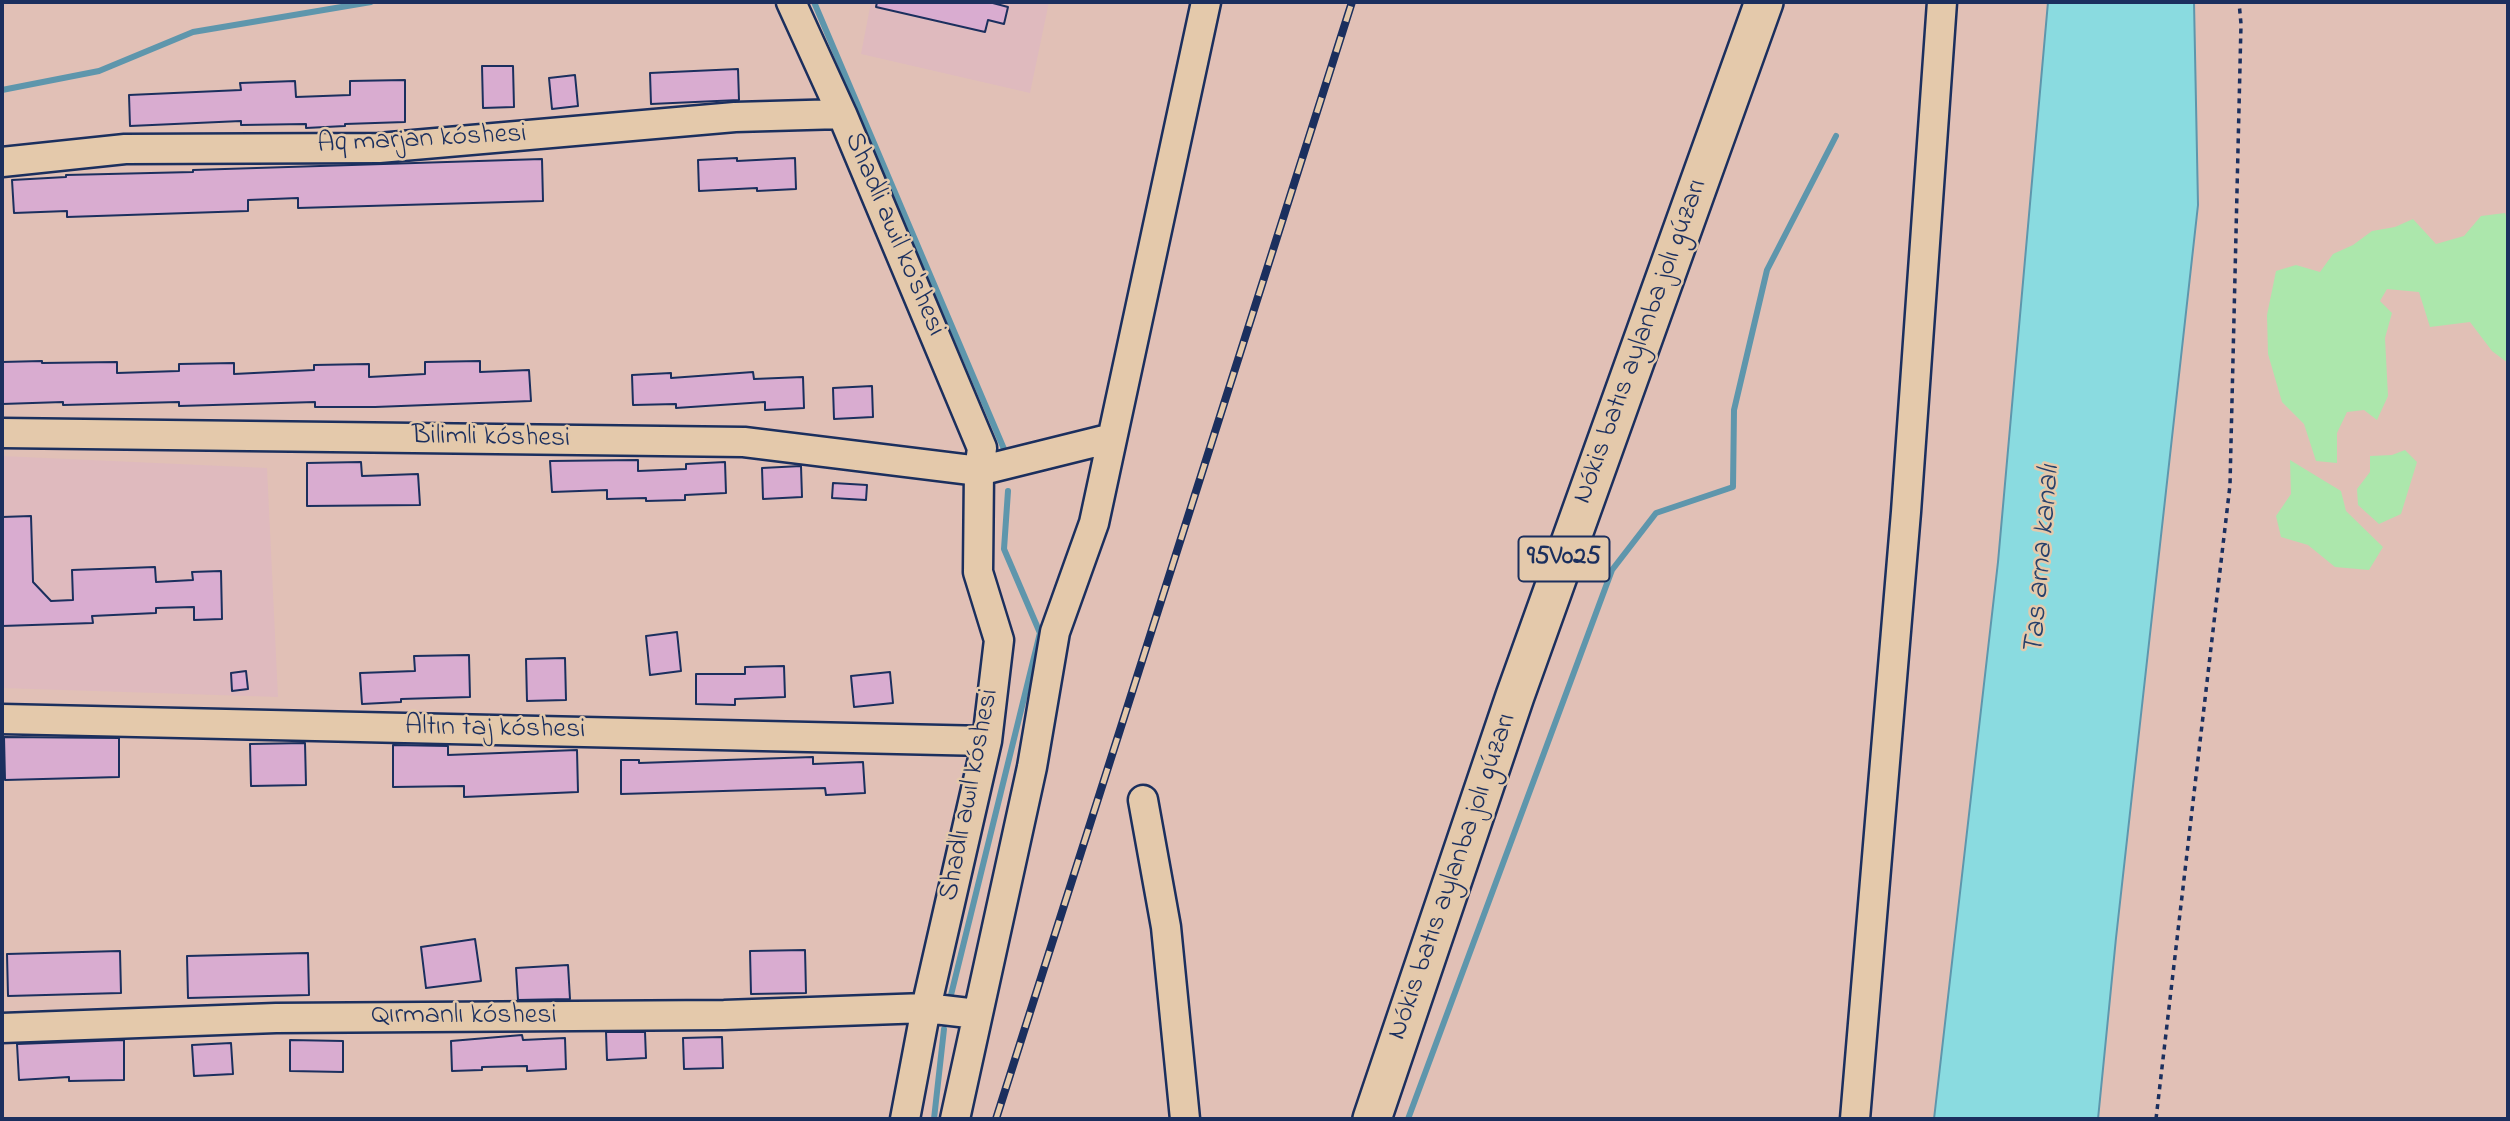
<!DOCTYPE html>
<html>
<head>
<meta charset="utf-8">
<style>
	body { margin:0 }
	#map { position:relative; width:2510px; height:1121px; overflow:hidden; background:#e1c0b6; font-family:"Indie Flower",sans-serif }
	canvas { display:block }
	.frame { position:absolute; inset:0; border:4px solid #1b2f5e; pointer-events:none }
</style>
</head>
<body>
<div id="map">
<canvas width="2510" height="1121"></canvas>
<div class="frame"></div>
</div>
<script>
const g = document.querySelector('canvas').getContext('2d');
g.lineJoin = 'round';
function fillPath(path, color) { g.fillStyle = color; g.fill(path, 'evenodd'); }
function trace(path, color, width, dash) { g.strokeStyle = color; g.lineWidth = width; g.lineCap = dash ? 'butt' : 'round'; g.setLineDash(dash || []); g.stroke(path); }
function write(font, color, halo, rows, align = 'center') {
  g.font = font + ' "Indie Flower",sans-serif'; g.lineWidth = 5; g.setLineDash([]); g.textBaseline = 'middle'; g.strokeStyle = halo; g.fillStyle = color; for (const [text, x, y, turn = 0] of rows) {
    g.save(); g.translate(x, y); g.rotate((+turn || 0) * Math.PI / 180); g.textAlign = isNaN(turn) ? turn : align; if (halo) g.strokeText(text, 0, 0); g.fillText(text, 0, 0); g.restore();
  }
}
fillPath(new Path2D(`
	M871,2h178l-19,91 -169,-39z
	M2,456l265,12 11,229 -276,-9z`), '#dfbabe');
fillPath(new Path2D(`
	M2505,213l3,9v141l-16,-12 -22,-29 -40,5 -11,-35 -32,-3 -7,12 12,12 -7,25 3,58 -11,24 -13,-10 -17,2 -10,21v30l-21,-2 -12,-37 -22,-22 -14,-48 -1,-39 9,-44 20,-6 24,7 13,-18 20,-9 19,-14 23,-4 18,-8 23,25 28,-8 17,-20z
	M2405,450l12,12 -16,52 -22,10 -21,-19 -1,-16 13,-17v-16l22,-1z
	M2290,460l51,31 5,20 37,36 -14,23 -34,-3 -27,-22 -27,-8 -5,-21 15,-22z`), '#ace7ac');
const water = new Path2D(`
	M2048,2h146l4,203 -82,733 -18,181h-164l64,-557z`);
fillPath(water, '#8adbe0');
trace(water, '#5e96ac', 2);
trace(new Path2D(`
	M814,2l190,447
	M2,90l97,-19 94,-39 178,-30
	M950,999l90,-366 -36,-84 4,-58
	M934,1119l10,-90
	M1408,1119l204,-549 44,-57 77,-26 1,-77 33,-140 69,-134`), '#5e96ac', 6);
const building = new Path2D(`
	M877,2h112l19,5 -4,17 -16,-4 -3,12 -109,-25z
	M482,66h31l1,41 -31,1z
	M738,69l1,31 -88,4 -1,-31z
	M575,75l3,31 -26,3 -3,-31z
	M405,80v42l-60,2v2l-39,2v-4l-65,1v-4l-111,5 -1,-31 112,-5 -1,-7 55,-2 1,16 54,-2v-14z
	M737,158v3l58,-3 1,31 -39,2v-3l-58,3 -1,-31z
	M542,159l1,42 -245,7v-10l-50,2v11l-181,6v-6l-53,2 -2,-33 54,-3v-2l127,-3v-2z
	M42,361v2l75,-1v11l62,-2v-7l55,-1v11l80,-4v-5l55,-1v13l56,-3v-12l55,-1v11l49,-2 2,31 -156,6h-60v-5l-136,4v-4l-116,3v-3l-61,2v-42z
	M753,372l1,7 49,-2 1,31 -39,2v-8l-89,6v-4l-43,1 -1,-30 39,-2v5z
	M872,386l1,31 -39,2 -1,-31z
	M638,460v11l48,-2v-5l39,-2 1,31 -41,2v5l-39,1v-3l-39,1v-9l-55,2 -2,-31z
	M361,462l1,14 56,-2 2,31 -113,1v-43z
	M801,466l1,31 -39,2 -1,-31z
	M833,483l34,2 -1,15 -34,-2z
	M31,516l2,66 18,19 22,-1 -1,-30 83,-3 1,15 37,-2 -1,-8 29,-1 1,48 -28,1v-13l-38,1v5l-64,3 1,7 -91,3v-109z
	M677,632l4,39 -31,4 -4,-39z
	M469,655l1,42 -69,2v3l-39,2 -2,-31 55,-2 -1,-15z
	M565,658l1,42 -39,1 -1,-42z
	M784,666l1,31 -50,2v6l-39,-1v-30h49v-7z
	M246,671l2,18 -16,2 -1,-18z
	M890,672l3,31 -39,4 -3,-31z
	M4,737l115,1v39l-114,3z
	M305,743l1,42 -55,1 -1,-42z
	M393,745l55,1v9l129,-5 1,42 -114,5v-11l-71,1z
	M813,757v7l50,-2 2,31 -39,2 -1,-7 -204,6v-34h18v3z
	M475,939l6,42 -55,7 -5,-41z
	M805,950l1,43 -55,1 -1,-43z
	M120,951l1,42 -113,3 -1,-42z
	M308,953l1,42 -121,3 -1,-42z
	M568,965l2,34 -52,1 -2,-32z
	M606,1032h39l1,26 -39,2z
	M522,1035l1,5 42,-2 1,31 -39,2v-5l-45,1v3l-30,1 -1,-30z
	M722,1037l1,31 -39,1 -1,-31z
	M124,1040v40l-55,1v-4l-50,3 -2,-36z
	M290,1040l53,1v31l-53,-1z
	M231,1043l2,31 -39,2 -2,-31z`);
fillPath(building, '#d9acd0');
trace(building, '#1b2f5e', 2);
const minor = new Path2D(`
	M791,2l51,112 140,334 -3,23 -1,101 21,68 -12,101 -61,267 -21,111
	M2,162l123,-13 254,-1 356,-31 107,-3
	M2,433l742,9 235,29 133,-33
	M2,719l985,22
	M1143,800l23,127 19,192
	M2,1028l274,-10 448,-3 202,-7 51,6
	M955,1119l77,-352 23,-135 39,-109 112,-521
	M1855,1119l51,-607 36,-510`);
const major = new Path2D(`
	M1372,1119l143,-423 249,-694`);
trace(minor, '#1b2f5e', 33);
trace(major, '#1b2f5e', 42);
trace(new Path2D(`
	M2156,1119l74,-634 11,-461 -2,-22`), '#1b2f5e', 3.5, [5, 5]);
trace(minor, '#e4c9ab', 28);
trace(major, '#e4c9ab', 37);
const rail = new Path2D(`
	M996,1119l356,-1117`);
trace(rail, '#1b2f5e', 8);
trace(rail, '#e4c9ab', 5, [16]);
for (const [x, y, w] of [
	[1564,559,91]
]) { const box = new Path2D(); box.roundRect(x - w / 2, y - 22.5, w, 45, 5); g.fillStyle = '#e4c9ab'; g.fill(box); trace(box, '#1b2f5e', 2); }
write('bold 26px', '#1b2f5e', null, [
	["95V025",1564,559]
]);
write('28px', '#1b2f5e', '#e4c9ab', [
	["Aq marjan kóshesi",422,141,-3],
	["Shadli awil ko'shesi",893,235,67],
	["Nókis batıs aylanba jolı gúzarı",1642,342,-70],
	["Bilimli kóshesi",491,439,1],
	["Altın taj kóshesi",495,730,1],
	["Shadlı awıl kóshesi",971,795,-79],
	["Nókis batıs aylanba jolı gúzarı",1454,877,-71],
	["Qırmanlı kóshesi",464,1017]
]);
write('italic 30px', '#26406b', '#e4c9ab', [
	["Tas arna kanalı",2044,560,-85]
]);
</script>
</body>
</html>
